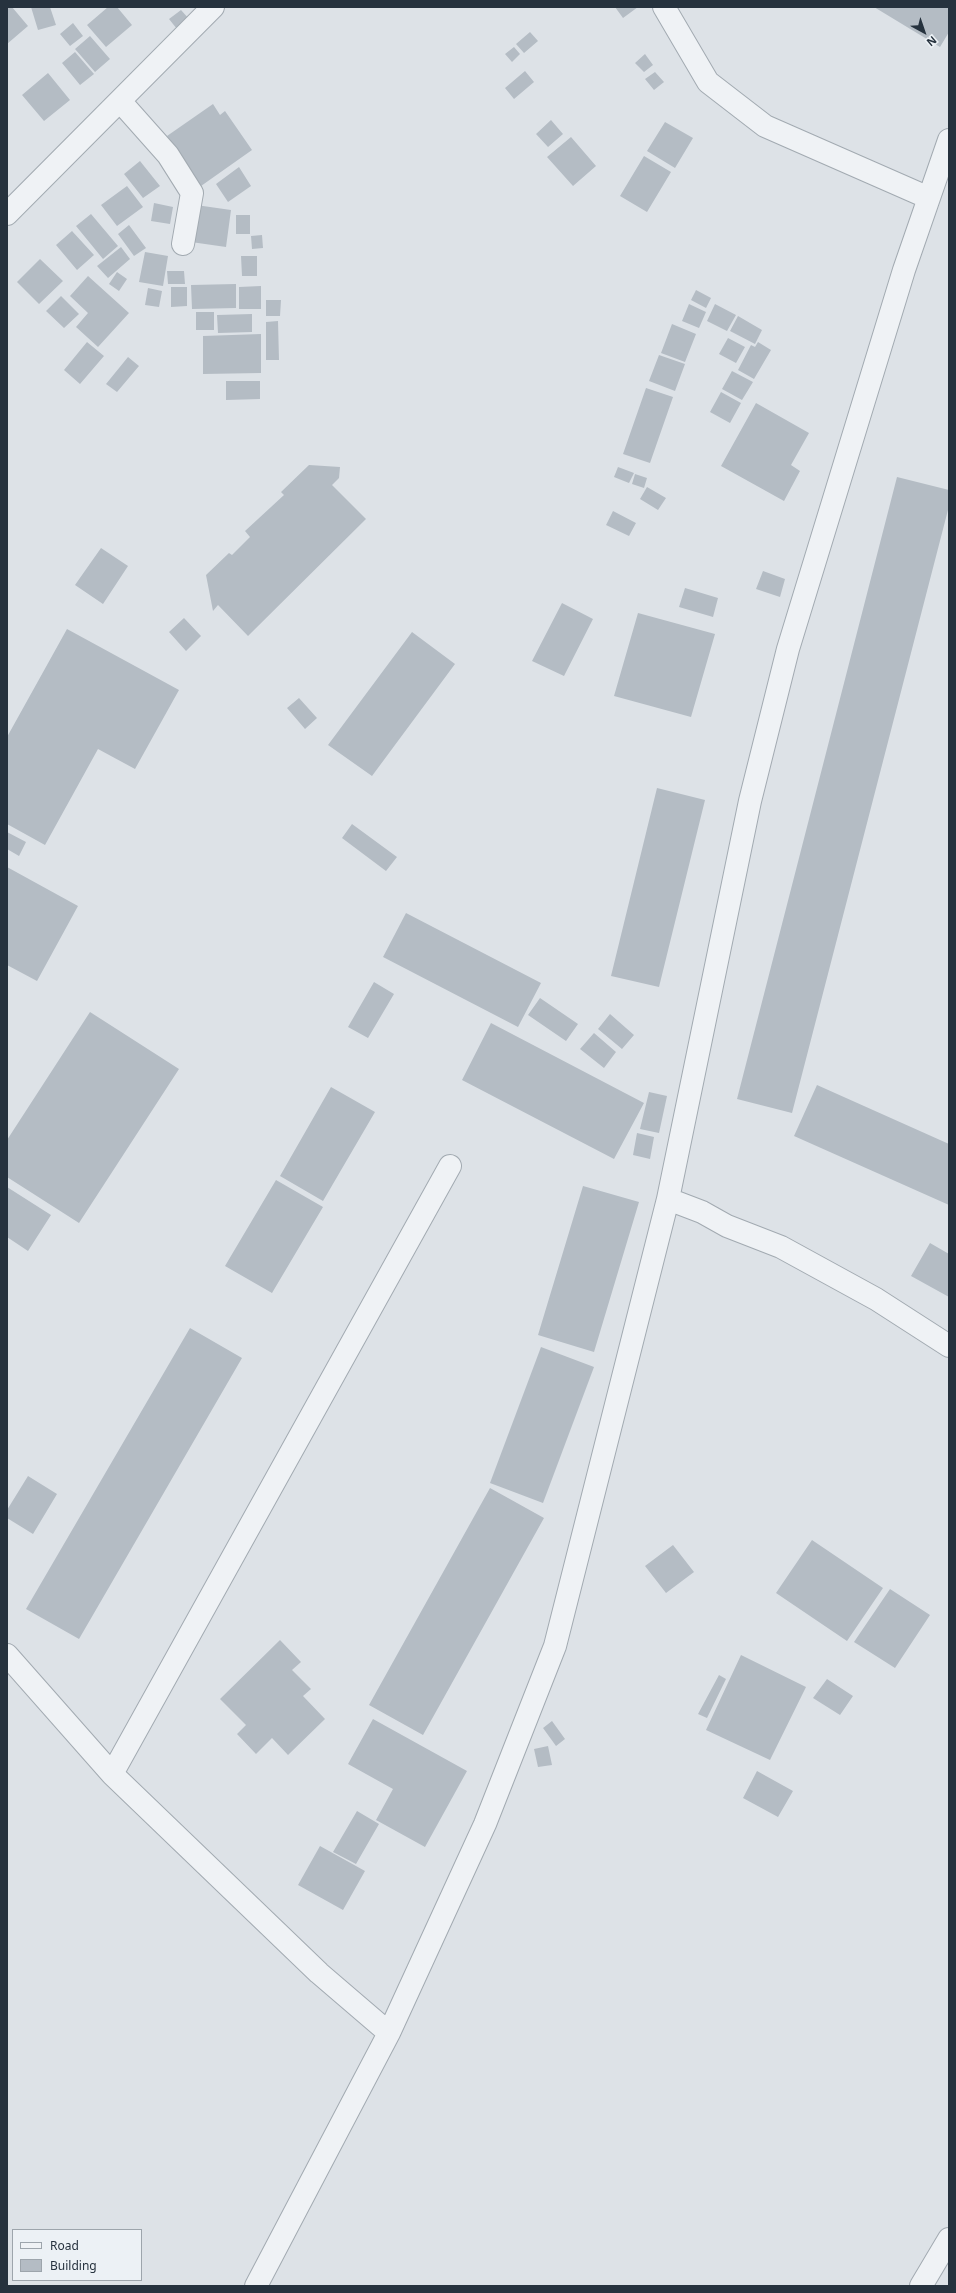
<!DOCTYPE html>
<html>
<head>
<meta charset="utf-8">
<style>
	body { margin:0 }
	#map { position:relative; width:956px; height:2293px; overflow:hidden; background:#dde2e7; font-family:"Noto Sans",sans-serif }
	canvas { display:block }
	.frame { position:absolute; inset:0; border:8px solid #26323e; pointer-events:none }
	.legend { position:absolute; left:12px; top:2229px; width:130px; height:52px; box-sizing:border-box; background:#ecf1f5; border:1px solid #9da5ac; margin:0; padding:5px 7px; list-style:none; font-size:12px; color:#26323e }
	.legend li { display:flex; align-items:center; gap:8px; height:20px }
	.legend b { width:20px; border:1px solid #9da5ac }
	.north { position:absolute; left:904px; top:12px; width:40px; height:40px; -webkit-text-stroke:3px #ecf1f5; paint-order:stroke; rotate:140deg; font-size:11px; font-weight:700; line-height:16px; text-align:center; color:#26323e }
	.north::after { content:''; display:block; margin:auto; width:14px; height:18px; background:#26323e; clip-path:polygon(50% 0,100% 100%,50% 72%,0 100%) }
</style>
</head>
<body>
<div id="map">
<canvas width="956" height="2293"></canvas>
<div class="frame"></div>
<ul class="legend">
<li><b style="height:5px;background:#eff2f5"></b>Road</li>
<li><b style="height:11px;background:#b4bcc4"></b>Building</li>
</ul>
<div class="north">N</div>
</div>
<script>
const g = document.querySelector('canvas').getContext('2d');
g.lineJoin = 'round';
function fillPath(path, color) { g.fillStyle = color; g.fill(path, 'evenodd'); }
function trace(path, color, width, dash) { g.strokeStyle = color; g.lineWidth = width; g.lineCap = dash ? 'butt' : 'round'; g.setLineDash(dash || []); g.stroke(path); }
fillPath(new Path2D(`
	M7,7h5l16,19 -21,18z
	M31,7h19l6,18 -18,5z
	M108,7h9l15,18 -26,22 -19,-22z
	M615,7h23l-15,11z
	M874,7h75v25l-9,15z
	M181,10l8,9 -12,10 -8,-10z
	M73,23l10,13 -13,10 -10,-12z
	M530,32l8,9 -14,12 -8,-9z
	M90,36l20,23 -15,13 -20,-23z
	M514,47l6,7 -8,8 -7,-8z
	M75,52l19,22 -14,11 -18,-22z
	M645,54l8,11 -9,7 -9,-9z
	M525,71l9,11 -20,17 -9,-11z
	M655,72l9,10 -10,8 -9,-11z
	M48,73l22,27 -26,21 -22,-26z
	M213,104l7,11 5,-4 27,39 -51,36 -34,-50z
	M551,120l12,14 -15,13 -12,-13z
	M665,122l28,16 -18,30 -28,-17z
	M571,137l25,29 -23,20 -26,-29z
	M644,156l27,16 -24,40 -27,-16z
	M140,161l20,25 -17,12 -19,-24z
	M239,167l12,19 -23,16 -12,-18z
	M127,186l16,21 -26,19 -16,-21z
	M154,203l19,4 -3,17 -19,-3z
	M196,205l35,5 -5,37 -35,-5z
	M91,214l27,32 -15,13 -27,-33z
	M236,215h14v19h-14z
	M129,225l17,23 -12,8 -16,-22z
	M72,231l22,24 -17,15 -21,-25z
	M262,235l1,13 -11,1 -1,-13z
	M121,247l9,12 -22,19 -11,-12z
	M145,252l23,4 -5,30 -24,-4z
	M241,256h16v20h-15z
	M40,259l23,22 -24,23 -22,-22z
	M167,271h17l1,13h-17z
	M117,272l10,7 -8,12 -10,-7z
	M88,276l41,37 -31,34 -22,-20 12,-14 -18,-17z
	M236,284v24l-44,1 -1,-24z
	M261,286v23h-22v-22z
	M171,287h16v19l-16,1z
	M148,288l14,3 -3,16 -14,-2z
	M696,290l15,8 -5,10 -15,-8z
	M61,296l18,18 -15,14 -18,-17z
	M266,300h15l-1,16h-14z
	M689,304l17,8 -7,16 -17,-7z
	M715,304l21,11 -9,16 -20,-10z
	M196,312h18v18h-18z
	M252,314v18l-34,1 -1,-18z
	M738,316l24,14 -7,14 -25,-13z
	M278,321l1,39h-13v-38z
	M672,324l24,10 -11,28 -24,-9z
	M261,334v39l-58,1v-38z
	M728,338l17,9 -9,16 -17,-9z
	M87,342l17,14 -24,28 -16,-14z
	M758,342l13,8 -17,29 -16,-9 13,-25 4,2z
	M659,355l26,9 -10,27 -26,-10z
	M128,357l11,9 -22,26 -11,-8z
	M732,371l21,11 -11,18 -20,-11z
	M226,381h34v18l-34,1z
	M646,388l27,9 -23,66 -27,-9z
	M721,392l20,11 -11,20 -20,-11z
	M756,403l53,30 -18,32 9,6 -16,30 -63,-35z
	M309,465l31,2 -1,11 -7,7 34,34 -118,117 -30,-31 -5,6 -7,-36 23,-22 3,2 18,-18 -5,-6 39,-36 -3,-3z
	M618,467l16,6 -5,10 -15,-6z
	M635,474l12,4 -3,10 -12,-4z
	M897,477l52,13v16l-157,607 -55,-14z
	M647,487l19,11 -8,12 -18,-11z
	M613,511l23,12 -7,13 -23,-11z
	M101,548l27,18 -25,38 -28,-19z
	M763,571l22,8 -5,18 -24,-8z
	M685,588l33,10 -5,19 -34,-10z
	M562,603l31,16 -29,57 -32,-15z
	M638,613l77,21 -24,83 -77,-21z
	M184,618l17,18 -15,15 -17,-19z
	M67,629l112,61 -44,79 -37,-20 -53,96 -38,-21v-87z
	M412,632l43,32 -83,112 -44,-31z
	M299,698l18,20 -12,11 -18,-21z
	M657,788l48,12 -46,187 -48,-11z
	M352,824l45,33 -11,14 -44,-33z
	M7,832l19,10 -7,14 -12,-7z
	M7,867l71,39 -41,75 -30,-16z
	M406,913l135,70 -23,44 -135,-70z
	M374,982l20,12 -26,44 -20,-11z
	M540,998l38,26 -12,17 -38,-26z
	M90,1012l89,57 -100,154 -72,-46v-37z
	M610,1014l24,21 -12,14 -24,-20z
	M491,1023l153,80 -30,56 -152,-79z
	M594,1033l22,19 -12,16 -24,-19z
	M817,1085l132,59v61l-155,-69z
	M331,1087l44,25 -52,89 -43,-25z
	M649,1092l18,4 -8,37 -19,-4z
	M637,1133l17,4 -4,22 -17,-4z
	M276,1180l47,27 -51,86 -47,-27z
	M583,1186l56,16 -45,150 -56,-17z
	M7,1187l44,28 -23,36 -21,-14z
	M930,1243l19,11v43l-38,-21z
	M190,1328l52,30 -163,281 -53,-30z
	M541,1347l53,20 -51,136 -53,-20z
	M28,1476l29,18 -24,40 -26,-16v-8z
	M490,1488l54,30 -121,217 -54,-30z
	M812,1540l71,48 -36,53 -71,-48z
	M673,1545l21,27 -28,21 -21,-27z
	M890,1589l40,26 -35,53 -41,-26z
	M280,1640l21,22 -9,8 19,19 -8,7 22,23 -37,36 -16,-17 -16,16 -19,-20 9,-9 -26,-26z
	M741,1655l65,32 -36,73 -64,-30z
	M719,1675l7,4 -19,39 -9,-4z
	M827,1679l26,17 -13,19 -27,-17z
	M373,1719l94,52 -42,76 -49,-27 17,-31 -45,-25z
	M552,1721l13,18 -9,7 -13,-18z
	M548,1746l4,19 -14,2 -4,-18z
	M757,1771l36,20 -15,26 -35,-19z
	M357,1811l22,13 -23,40 -23,-12z
	M320,1846l45,25 -22,39 -45,-25z`), '#b4bcc4');
const minor = new Path2D(`
	M664,7l44,75 57,44 164,72
	M120,101l48,54 24,38 -9,51
	M7,214l206,-207
	M668,1199l34,13 25,14 54,21 95,52 73,47
	M7,1655l105,119 207,199 70,60
	M112,1774l338,-608
	M256,2286l133,-253 96,-209 70,-178 113,-447 82,-398 38,-152 116,-379 45,-130
	M921,2286l28,-47`);
trace(minor, '#a2aab1', 24);
trace(minor, '#eff2f5', 22);
</script>
</body>
</html>
